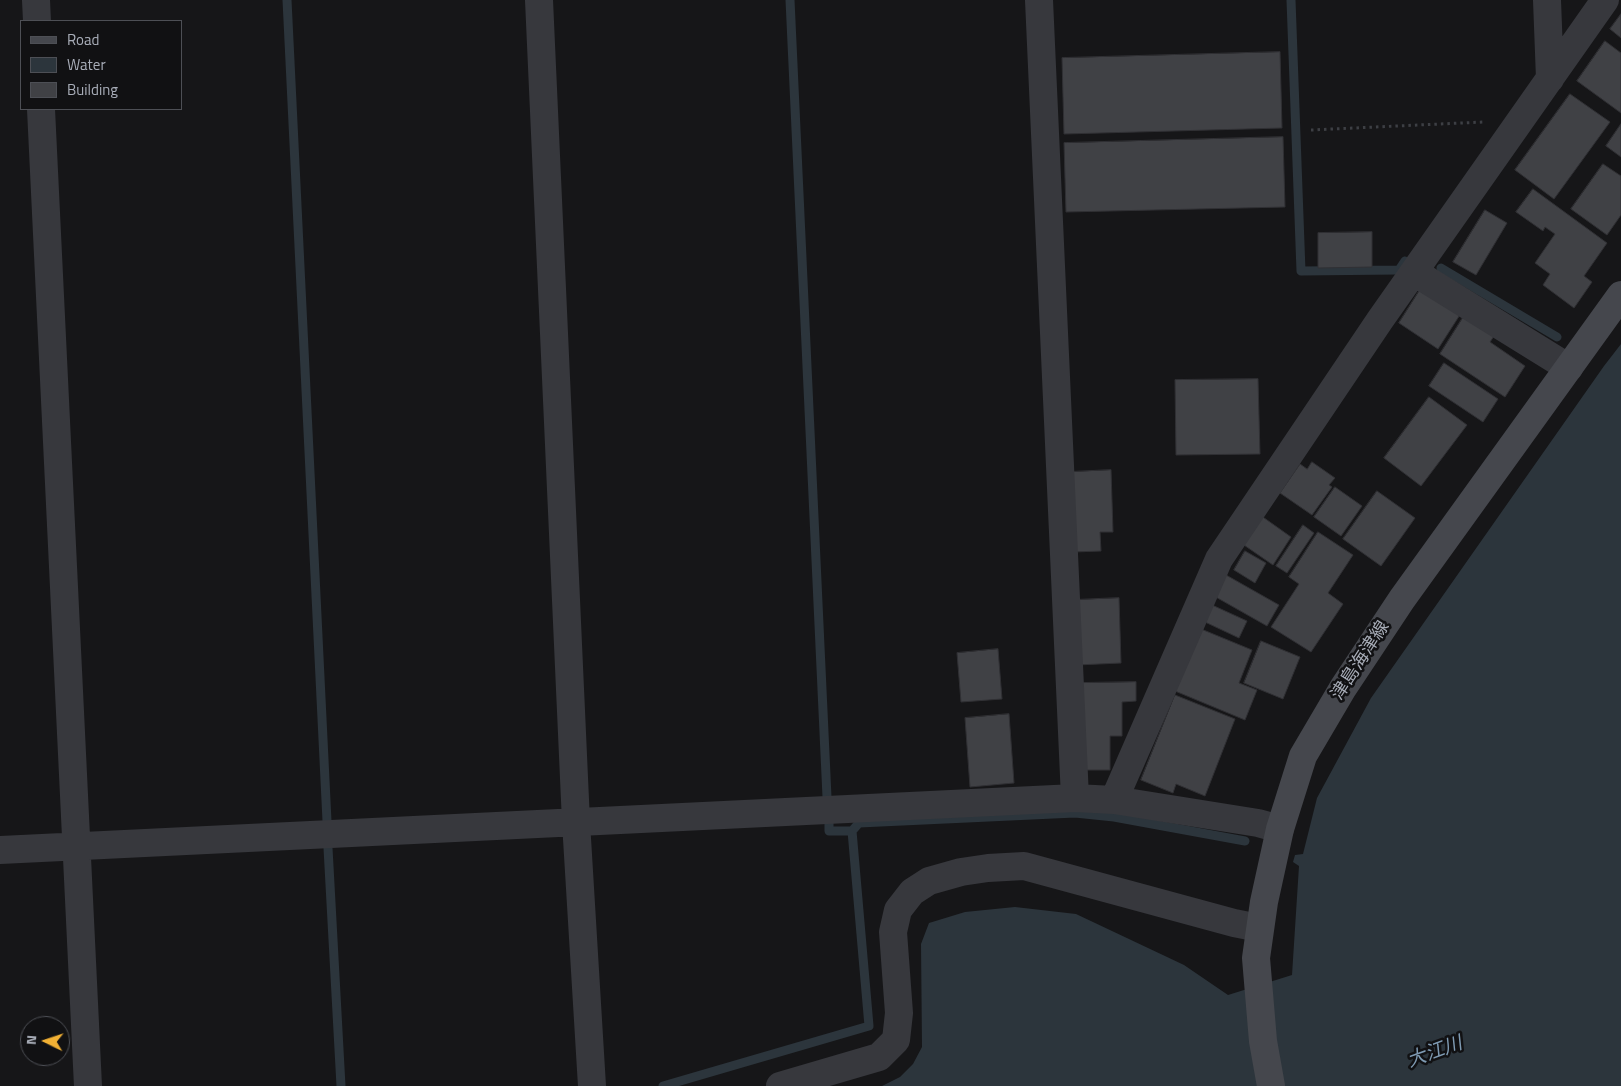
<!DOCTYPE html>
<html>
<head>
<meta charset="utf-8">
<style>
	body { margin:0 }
	#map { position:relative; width:1621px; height:1086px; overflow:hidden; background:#161618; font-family:"Titillium Web",sans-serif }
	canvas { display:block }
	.legend { position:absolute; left:20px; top:20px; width:162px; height:90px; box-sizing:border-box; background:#111113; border:1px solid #4d4f55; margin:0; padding:6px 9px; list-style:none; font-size:15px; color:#a8adb8 }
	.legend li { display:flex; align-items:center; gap:10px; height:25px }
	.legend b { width:25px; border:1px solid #4d4f55 }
	.north { position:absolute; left:20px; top:1016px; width:50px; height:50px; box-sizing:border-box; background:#111113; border:1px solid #4d4f55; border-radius:50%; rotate:274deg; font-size:14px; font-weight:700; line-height:20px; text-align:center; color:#a8adb8 }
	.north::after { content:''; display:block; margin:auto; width:18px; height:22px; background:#f2b134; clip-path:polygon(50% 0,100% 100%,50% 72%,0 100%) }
</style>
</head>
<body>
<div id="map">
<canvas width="1621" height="1086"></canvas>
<ul class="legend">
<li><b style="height:6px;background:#45474d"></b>Road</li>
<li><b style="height:14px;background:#2c353c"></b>Water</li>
<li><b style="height:14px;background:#404145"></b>Building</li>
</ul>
<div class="north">N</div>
</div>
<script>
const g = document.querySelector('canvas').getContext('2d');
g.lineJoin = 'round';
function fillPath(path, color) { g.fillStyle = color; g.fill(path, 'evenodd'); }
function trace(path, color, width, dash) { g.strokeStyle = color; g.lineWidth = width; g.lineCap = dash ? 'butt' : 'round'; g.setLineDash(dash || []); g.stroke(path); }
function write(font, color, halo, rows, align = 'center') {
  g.font = font + ' "Titillium Web","Noto Sans JP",sans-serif'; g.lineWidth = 5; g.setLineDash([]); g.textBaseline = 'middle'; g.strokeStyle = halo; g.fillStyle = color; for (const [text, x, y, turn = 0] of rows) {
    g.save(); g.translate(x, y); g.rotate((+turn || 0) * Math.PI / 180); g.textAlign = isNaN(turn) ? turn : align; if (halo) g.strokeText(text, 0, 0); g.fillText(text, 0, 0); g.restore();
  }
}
fillPath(new Path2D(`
	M1621,344v742h-739l18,-9 13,-13 9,-17 -1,-103 8,-21 36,-11 50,-5 61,7 108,51 44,30 64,-20 7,-109 -6,-4 2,-7 8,-1 14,-56 54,-100 233,-332z`), '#2c353c');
trace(new Path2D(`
	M287,0l40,821
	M790,0l37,797
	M1291,0l10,271 98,-1 6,-9
	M1441,268l116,69
	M852,831l7,-8 216,-10 39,4 131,24
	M328,848l13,238
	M663,1086l206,-60 -17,-195h-23v-9`), '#2c353c', 9);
const building = new Path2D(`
	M1621,14v24l-11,-9z
	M1605,41l16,12v60l-44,-32z
	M1280,52l2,76 -218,6 -2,-76z
	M1570,94l40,28 -56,77 -39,-29z
	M1621,124v33l-15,-11z
	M1283,137l2,70 -219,5 -2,-69z
	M1603,164l18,12v39l-14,20 -36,-26z
	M1533,189l74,54 -23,33 8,6 -18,26 -31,-23 7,-11 -15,-11 20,-29 -10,-7 -2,4 -27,-19z
	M1485,210l22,13 -31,52 -23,-13z
	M1372,232v35l-54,1v-35z
	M1423,285l40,25 -25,39 -39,-26z
	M1464,316l30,20 -4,6 35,24 -20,31 -65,-43z
	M1444,363l54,36 -15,23 -54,-36z
	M1258,379l2,75 -84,1 -1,-75z
	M1429,397l38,28 -46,61 -37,-28z
	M1312,462l23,16 -6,7 3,2 -20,28 -32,-22 20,-29 7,5z
	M1111,470l2,62h-13l1,19 -28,1 -3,-80z
	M1335,487l27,19 -21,30 -27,-19z
	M1377,491l38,27 -34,48 -38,-27z
	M1260,515l31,22 -18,28 -32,-22z
	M1303,525l11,8 -27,40 -11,-7z
	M1318,532l35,23 -25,38 15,11 -32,48 -40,-25 28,-43 -10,-7z
	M1245,551l21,12 -11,20 -21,-13z
	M1226,575l53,30 -12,21 -53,-30z
	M1119,598l2,65 -44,2 -3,-65z
	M1212,605l35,16 -8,17 -34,-16z
	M1201,629l51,21 -13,33 18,7 -12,30 -70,-29z
	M1261,641l39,16 -17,42 -39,-16z
	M998,649l4,50 -41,3 -4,-49z
	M1136,682v19l-14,1v34h-12v34h-29l-1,-87z
	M1175,695l60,24 -30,77 -29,-12 -3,9 -32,-13z
	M1009,714l5,69 -44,4 -5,-69z`);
fillPath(building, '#404145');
trace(building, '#303034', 1);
trace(new Path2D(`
	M1311,130l172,-8`), '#3d3f44', 3, [2.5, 4]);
trace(new Path2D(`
	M36,0l1,21
	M539,0l37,822 16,264
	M1039,0l36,798
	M1547,0l3,79
	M41,109l47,977
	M1414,272l155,96
	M1114,800l105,-241 161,-239 225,-320
	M0,850l1075,-52 39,2 144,23 22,6
	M780,1086l99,-29 17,-17 3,-27 -6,-81 5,-22 14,-18 17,-11 32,-9 27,-4 36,-2 210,57 25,5`), '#37383d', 28);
trace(new Path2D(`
	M1271,1086l-8,-45 -7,-83 8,-56 16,-73 23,-73 40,-68 59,-89 219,-304`), '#45474d', 28);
write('18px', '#a8adb8', '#111113', [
	["津島海津線",1361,661,-57]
]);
write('italic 19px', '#7f9bb3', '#111113', [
	["大江川",1435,1053,-20]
]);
</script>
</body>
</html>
